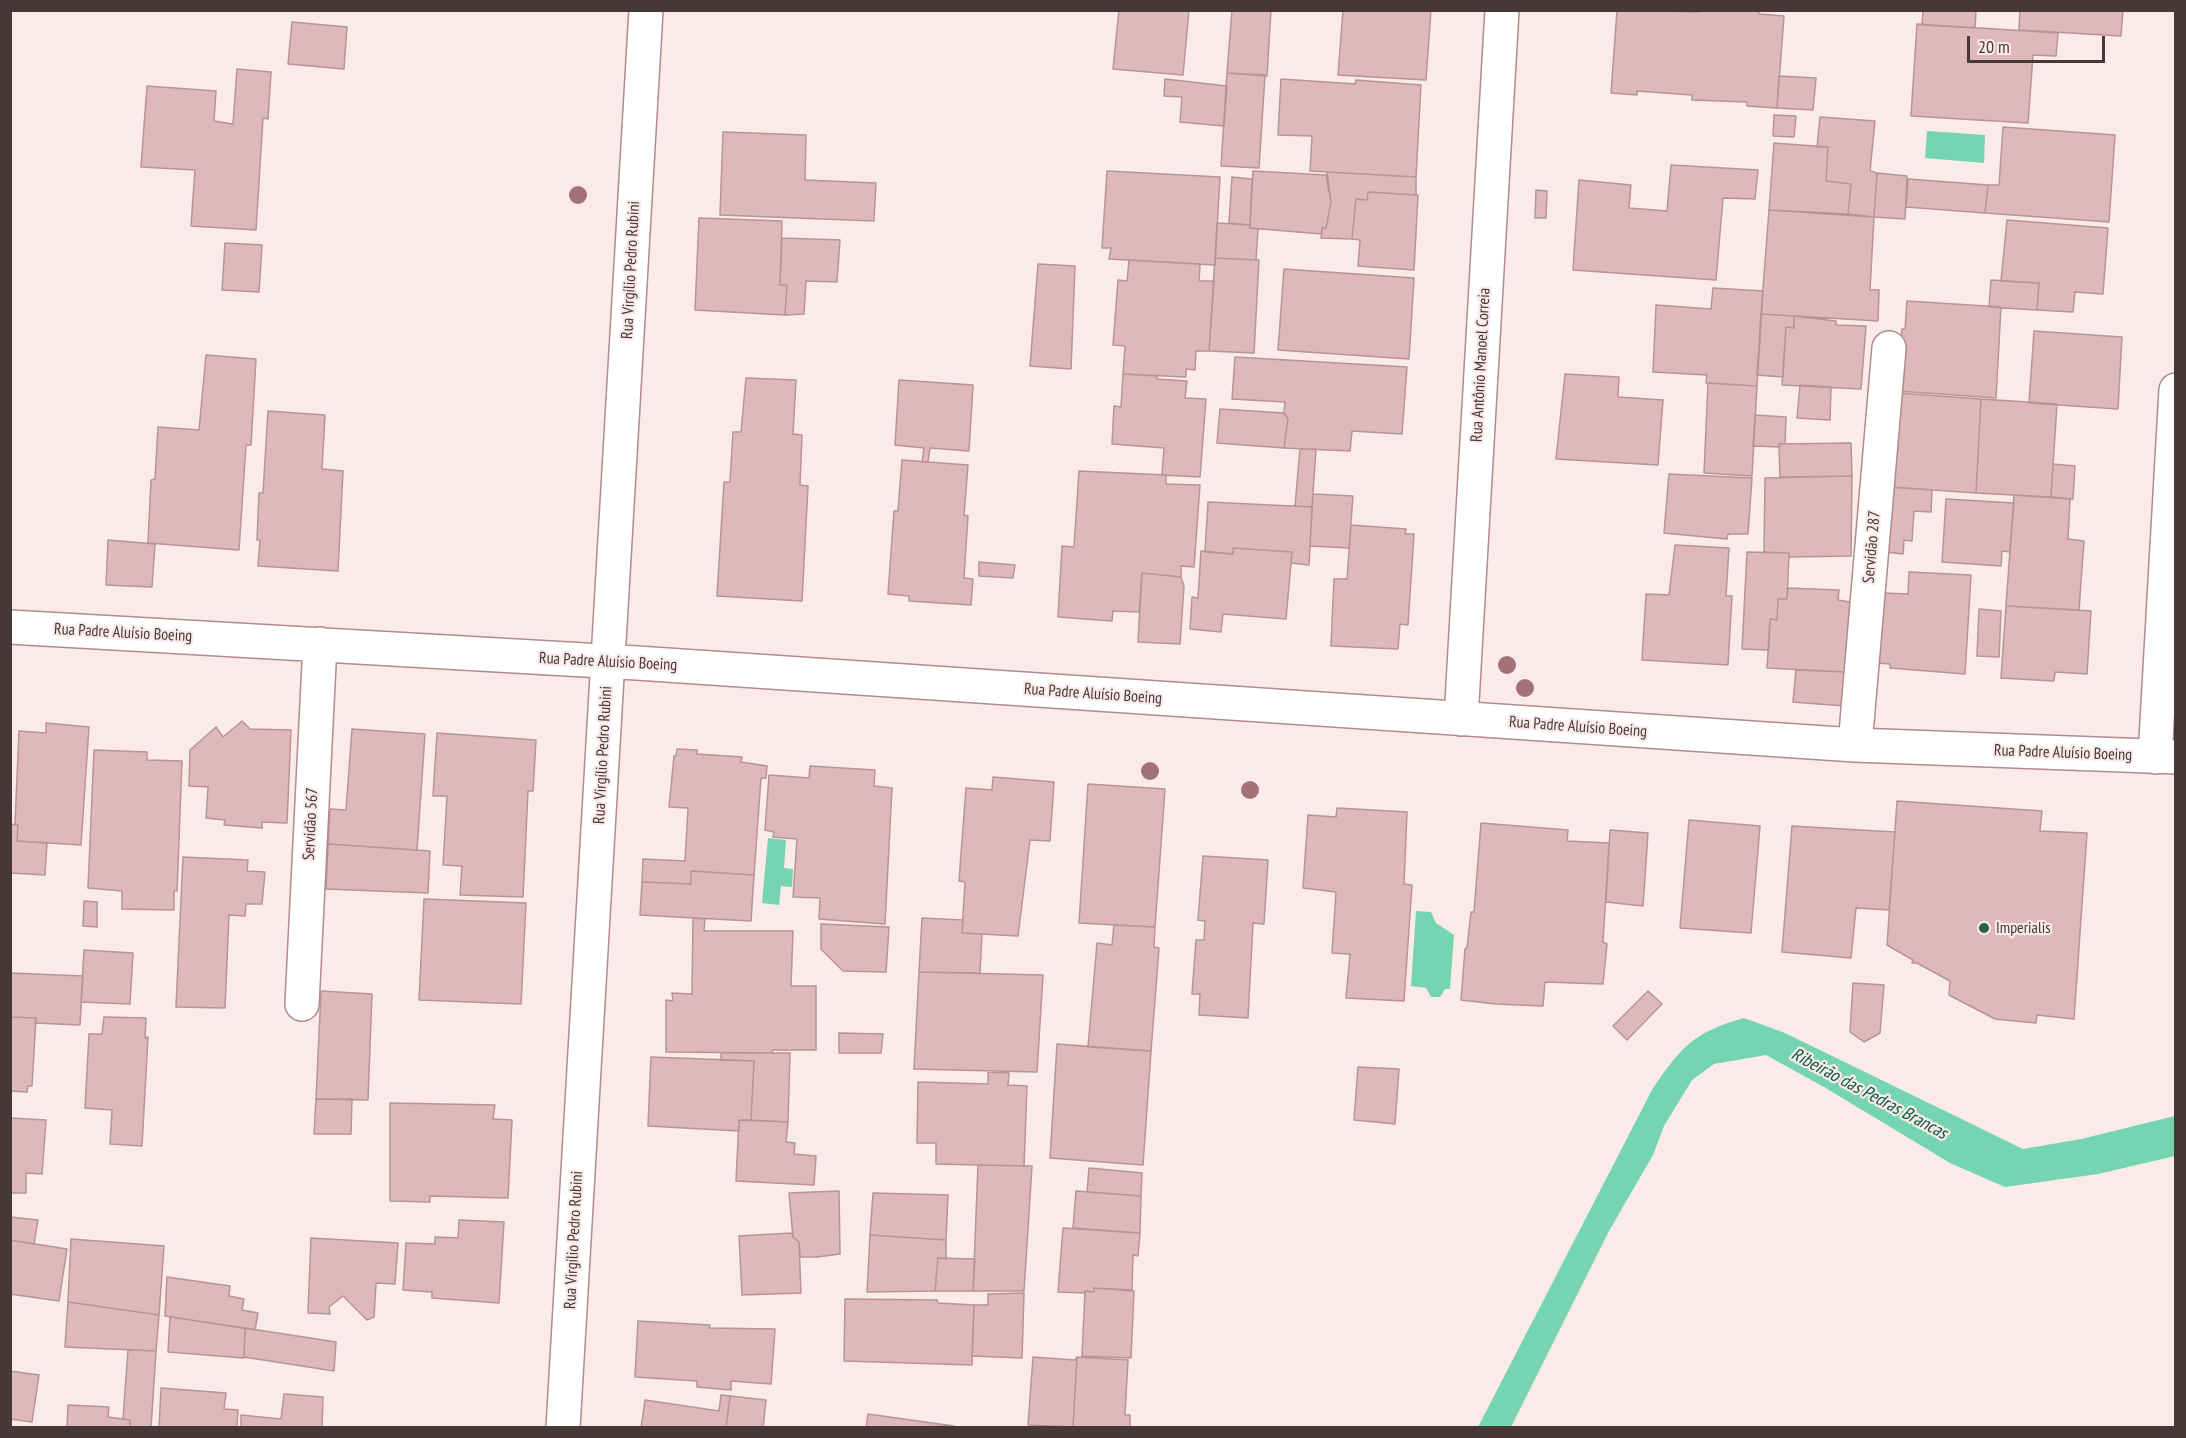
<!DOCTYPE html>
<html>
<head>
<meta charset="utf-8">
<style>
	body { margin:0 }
	#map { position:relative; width:2186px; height:1438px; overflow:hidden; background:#faeaea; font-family:"PT Sans Narrow",sans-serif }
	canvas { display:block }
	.frame { position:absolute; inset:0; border:12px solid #473838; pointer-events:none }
	.scale { position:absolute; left:1967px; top:36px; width:138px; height:27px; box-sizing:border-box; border:3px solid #473838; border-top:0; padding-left:8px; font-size:18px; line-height:21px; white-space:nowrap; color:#473838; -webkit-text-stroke:4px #faeaea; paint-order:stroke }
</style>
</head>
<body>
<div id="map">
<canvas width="2186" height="1438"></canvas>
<div class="frame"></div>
<div class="scale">20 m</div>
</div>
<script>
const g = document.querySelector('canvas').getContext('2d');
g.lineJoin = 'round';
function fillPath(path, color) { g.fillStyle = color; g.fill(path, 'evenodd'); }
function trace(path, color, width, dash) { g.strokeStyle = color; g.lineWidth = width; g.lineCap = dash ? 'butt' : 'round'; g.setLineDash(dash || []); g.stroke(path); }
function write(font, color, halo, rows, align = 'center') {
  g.font = font + ' "PT Sans Narrow",sans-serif'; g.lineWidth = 4.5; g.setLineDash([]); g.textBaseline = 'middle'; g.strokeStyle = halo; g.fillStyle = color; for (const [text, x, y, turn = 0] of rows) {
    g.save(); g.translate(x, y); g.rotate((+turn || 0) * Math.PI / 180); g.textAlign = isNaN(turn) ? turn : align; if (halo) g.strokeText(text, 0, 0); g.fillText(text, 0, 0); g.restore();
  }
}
fillPath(new Path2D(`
	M1927,131l58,4 -1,28 -59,-5z
	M768,838l18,2 -2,28 9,1 -1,18 -11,-1 -2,19 -17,-2z
	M1416,911l15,1 5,11 18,12 -4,54h-5l-5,8h-9l-5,-9 -15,-2z
	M1744,1018l41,15 238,116 58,-10 94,-23v40l-77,18 -93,13 -55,-24 -126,-76 -58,-32 -52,9 -22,16 -28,46 -11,29 -44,76 -98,196h-33l175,-339c29,-42 41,-56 91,-70z`), '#75d5b3');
const building = new Path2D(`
	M1119,10h70l-6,65 -70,-6z
	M1232,10h39l-4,66 -40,-3z
	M1343,10h88l-5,70 -88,-5z
	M1617,10l82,2v-2h60v4l25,2 -7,92 -30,-2v-4l-55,-2v-5l-55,-4v4l-26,-2z
	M1923,10h53l-1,18 -53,-3z
	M2020,10h103l-2,26 -102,-6z
	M292,22l55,5 -3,42 -56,-5z
	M1917,24l141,9 -2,23 -23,-1 -5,68 -117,-7z
	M237,69l34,3 -3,47 -5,-1 -7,112 -65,-4 4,-56 -54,-3 6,-81 69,5 -2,30 19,3z
	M1227,73l38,2 -6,93 -38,-2z
	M1779,76l37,2 -3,32 -36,-2z
	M1165,79l62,7 -3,40 -44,-4 2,-25 -18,-1z
	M1281,79l74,5 1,-4 65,5 -5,92 -106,-6 2,-35 -34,-1z
	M1774,115l22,1 -2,21 -21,-1z
	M1820,117l55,4 -5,50 7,2 -3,44 -26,-3 3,-30 -25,-3 2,-34h-11z
	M2003,127l112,8 -6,87 -124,-9 3,-28h11z
	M723,132l83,3 -1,45 71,3 -2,38 -154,-6z
	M1774,143l54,4 -2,34 25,3 -3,30 -79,-4z
	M1671,165l87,5 -3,29 -32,-1 -7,82 -143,-10 6,-90 52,5 -2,23 38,3z
	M1107,171l113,6 -5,88 -106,-6 2,-11h-9z
	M1253,171l73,4 5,27 -5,26h-4v6l-72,-6z
	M1327,172l89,5v18l-48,-3 -1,8 -11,-1 -4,40 -31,-1 1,-10h4l5,-26z
	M1877,173l30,3 -2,43 -31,-2z
	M1232,177l20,2 -2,46 -21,-2z
	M1908,179l80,6 -3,28 -79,-6z
	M1536,190l11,1 -1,27h-11z
	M1368,192l50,3 -4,75 -56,-4 2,-26 -8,-1 4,-40 11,1z
	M1769,210l105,7 -4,73h9l-1,31 -117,-7z
	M699,218l83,3 -2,64h7l-2,30 -90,-5z
	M2007,220l101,8 -5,66 -28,-2 -2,20 -36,-2 2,-27 -38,-2z
	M1217,223l33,2v3l8,1 -2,31 -41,-2z
	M782,238l58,2 -3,42 -31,-1 -2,33 -19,1 2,-30h-7z
	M225,243l37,2 -3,47 -37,-2z
	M1215,258l44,2 -5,93 -45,-2z
	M1129,260l71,4 -1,17h15l-5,70h-13l-1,19 -9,-1v8l-63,-3 2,-28 -12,-1 5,-65 9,1z
	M1038,264l37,2 -4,103 -41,-3z
	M1284,269l130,9 -5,81 -131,-9z
	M1991,280l48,3 -2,27 -48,-3z
	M1713,288l50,3 -6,95 -51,-3 1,-8 -54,-3 3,-67 55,4z
	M1907,301l94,6 -5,91 -99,-7 5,-62h3z
	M1761,314l33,2v12l-8,-1 -3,50 -26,-2z
	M1794,316l42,5v4l30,1 -5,63 -79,-4 4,-58 8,1z
	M2034,331l88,6 -4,72 -89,-6z
	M206,355l50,4 -5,86h-5l-7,105 -91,-7 3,-63 4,-1 3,-52 41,3z
	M1235,357l172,10 -5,67 -50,-3 -2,20 -66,-3 4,-29 -4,-6 1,-11 -53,-3z
	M1123,374l34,2v3l30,2 -2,17 21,1 -6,78 -38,-2 2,-27 -52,-4 2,-38 7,1z
	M1565,374l54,3 -1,20 45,3 -5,65 -102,-6z
	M746,378l50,2 -3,54 9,1 -2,50 8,1 -6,115 -85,-5 7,-114h6l3,-50h8z
	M899,380l74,5 -4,66 -39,-3 -2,14h-6l2,-14 -29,-3z
	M1708,383l49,3 -5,90 -48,-3z
	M1800,385l31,2 -1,33 -33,-2z
	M1898,393l83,6 -5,94 -85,-6z
	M1981,399l76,5 -6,93 -75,-4z
	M1220,409l64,4 4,6 -4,29 -67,-5z
	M268,411l57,4 -3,54 21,2 -5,100 -80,-5 2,-26h-3l2,-47h4z
	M1755,415l31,2 -1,27h-6l1,3 -27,-1z
	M1851,443l1,33 -72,1 -1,-33z
	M1300,449h16l-4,58 -17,-1z
	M902,460l66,5 -4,50 4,1 -4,62 9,1 -2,26 -62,-4v-5l-21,-2 6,-83h4z
	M2053,464l22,2 -2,33 -22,-2z
	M1079,471l87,4v9l34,1 -6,82 -13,-1v11l-39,-4 -3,39 -26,-1 -1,10 -54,-4 4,-71 12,1z
	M1669,474l83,4 -4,56h-20l-1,5 -63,-6z
	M1852,476l-1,80 -62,1v-4l-25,-1 1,-74z
	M1888,487l44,3 -1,22 -17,-1 -2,30 -8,-1 -1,14 -17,-2z
	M1313,494l40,2 -4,52 -39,-2z
	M2014,495l56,4 -2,40 16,2 -5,69 -73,-4z
	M1946,499l68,4 -4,49 -8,-1 -1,15 -59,-4z
	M1208,502l104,5 -3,58 -18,-2 1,-11 -59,-4v6l-28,-2z
	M1351,525l55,4 -1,5h9l-6,91 -8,-1 -2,25 -67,-3 3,-67h13z
	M108,540l47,4 -3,43 -46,-2z
	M1675,545l54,3 -3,48h6l-4,69 -86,-5 4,-66 23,1z
	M1233,548l59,4 -6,67 -63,-5 -2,18 -31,-3 2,-32 6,1 3,-47 32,3z
	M1747,552l42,1 -2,46h-9l-1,21 -7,-1 -1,31 -27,-1z
	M979,562l36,3 -2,13 -34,-2z
	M1909,572l62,3 -6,99 -75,-6v-4l-12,-1 5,-70 25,1z
	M1142,573l39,4 3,9 -4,58 -42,-2z
	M1788,588l51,2 -1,10 12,2 -4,70 -79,-4 3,-49 7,1 1,-21h9z
	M2006,606l85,5 -4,63 -32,-2 -1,9 -53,-3z
	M1979,609l22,2 -2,46 -22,-1z
	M1796,670l50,2 -2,34 -51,-4z
	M242,721l8,8 41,1 -4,93 -25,-1v6l-38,-3 1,-5 -19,-2 2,-31 -19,-1 1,-36 26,-23 7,10z
	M46,723l43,4 -8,118 -64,-4 1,-16 -3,-1 4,-93 27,2z
	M352,729l73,5 -8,116 -89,-6 2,-35 16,1z
	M437,733l99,7 -3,51h-5l-5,106 -63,-2 2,-29 -19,-1 4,-69h-14z
	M677,749l20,1v4l45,3 -1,5 26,4 -1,12h-5l-7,97 -63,-4v13l-49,-2 1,-23 42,2 3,-53 -19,-1 5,-51h2z
	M94,750l53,2v8l35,1 -5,130h-3v19l-52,-1v-18l-34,-3z
	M810,766l65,4 -1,16 18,2 -7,136 -66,-5 1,-21 -27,-1 4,-58 -24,-2 1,-5 -9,-2 4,-55 40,3z
	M993,777l61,5 -4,59 -20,-1 -12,96 -56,-3 3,-51 -6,-1 7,-93 26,2z
	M1088,784l77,5 -10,138 -76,-4z
	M1897,801l145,10 -2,20 47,2 -13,186 -37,-4 -1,8 -41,-4 -46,-24 1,-14 -33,-18h-5l1,-3 -26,-15z
	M1337,808l70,4 -3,72 8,1 -8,116 -58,-3 4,-44 -18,-1 4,-61 -33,-4 5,-73 28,2z
	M1689,820l71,6 -9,107 -71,-5z
	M1481,823l87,7 -1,11 42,2 -6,99 4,2 -4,40 -58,-2 -2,24 -47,-2 -35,-4 4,-51 2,-1 4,-36h3z
	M10,824l8,1 -1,16 30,2 -2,32 -35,-2z
	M1792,826l103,6 -6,78 -33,-2 -5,50 -69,-6z
	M1610,830l38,3 -5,73 -37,-4z
	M328,844l102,7 -2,42 -102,-4z
	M1203,856l65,4 -4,64 -11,-1 -5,95 -49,-3 1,-21h-8l4,-54h8l1,-19 -7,-1z
	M183,857l65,3 -1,11 18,1 -3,32h-16l-1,12 -16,-1 -4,93 -49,-1z
	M691,871l63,4 -3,46 -111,-6 2,-33 49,2z
	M424,899l102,4 -5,101 -102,-4z
	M84,901l13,1v25l-14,-1z
	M693,918l12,1 -1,12h89l-2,55h25v64h-43l-1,3 -106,-1v-52l7,1 -1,-8 20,1z
	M922,918l41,2 -1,13 20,1 -2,39 -61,-1z
	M821,924l68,3 -3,45 -43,-1 -22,-22z
	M1114,925l41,2 -1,20 5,1 -8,103 -63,-4 9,-104 15,2z
	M84,950l49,3 -3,51 -49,-2z
	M919,972l124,3 -6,97 -123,-3z
	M10,973l73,3 -3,49 -45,-2 1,-5 -26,-1z
	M1853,983l31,2 -4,48 -16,9 -14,-10z
	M321,991l51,3 -4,106 -52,-1z
	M1648,991l14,13 -35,36 -14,-14z
	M10,1017l26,1 -4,68h-4l-1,6 -17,-1z
	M104,1017l42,1 -1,20 3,-1 -6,109 -32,-2 2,-34 -27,-2 4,-74h13z
	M839,1033l44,1 -2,19h-42z
	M1057,1044l94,7 -8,114 -93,-7z
	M721,1053h69l-2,69 -37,-2 3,-59 -33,-1z
	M651,1057l103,4 -3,59h-12v11l-91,-5z
	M1358,1067l41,2 -4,55 -41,-4z
	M988,1072l21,1 -1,12 19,1 -3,80 -88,-2v-21h-19l1,-61 70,2z
	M316,1099h36l-1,35h-37z
	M390,1103l105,2 -2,14 19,1 -4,78 -78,-2v6l-40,-1z
	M10,1118l36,2 -4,54 -16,-1v20h-16z
	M739,1120l49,2 -2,20 9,1 -1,11 22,2 -2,29 -78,-4z
	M978,1165l54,1 -8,125h-51z
	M1089,1168l53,5 -1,23 -54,-4z
	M839,1191l1,63 -23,3h-17l-1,-15 -6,-5 -4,-44z
	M1076,1191l65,5 -1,37 -67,-5z
	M873,1193l75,2 -2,45 -76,-5z
	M10,1217l28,3 -4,24 -24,-4z
	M459,1220l45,2 -5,81 -67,-5v-6l-29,-2 3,-47 29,1v-7l23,1z
	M1063,1228l77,5 -2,23 -5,-1 -1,35 -38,-2v4l-9,-1v2l-27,-1z
	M792,1233l1,4 6,5 2,51 -59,2 -3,-59z
	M870,1235l76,5v19l-8,-1 -3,33 -68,1z
	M311,1238l87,5 -3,41 -19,-1 -2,34 -7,3 -24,-24 -14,11 1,7 -22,-1z
	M71,1239l93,7 -5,69 -91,-13z
	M10,1240l57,9 -8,52 -49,-7z
	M938,1258l37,1 -2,32h-38z
	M167,1277l63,9 -1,10 15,3 -2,11 16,3 -3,17 -90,-14z
	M1094,1288l40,3 -3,67 -49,-2 3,-65 9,1z
	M1024,1293l-2,65 -50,-2 2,-51h14v-11z
	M845,1299l92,1 1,3 36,2 -2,60 -128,-4z
	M68,1302l91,13 -3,36 -91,-4z
	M170,1317l75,11 -1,30 -76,-6z
	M638,1321l72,4 -1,3 66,1 -4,55 -40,-3v9l-34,-3v-6l-62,-4z
	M245,1328l91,14 -2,29 -90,-14z
	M128,1350l28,1 -5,77h-21v-8l-7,-1z
	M1033,1357l42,3 2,-3 -4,70 -45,-2z
	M1077,1357l51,3 -3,55h5v13l-57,-1z
	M10,1371l29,4 -7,47 -22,-3z
	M161,1388l65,5 -2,16 14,1 -1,18h-78z
	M284,1394l39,3 -1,31h-81v-13l40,4z
	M721,1395l9,1 -4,32h-85l4,-28 74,11z
	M730,1396l36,4 -3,28h-37z
	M68,1405l41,2 -1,10 22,3v8h-63z
	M868,1414l86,12 -88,2z`);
fillPath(building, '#dfb9ba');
trace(building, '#b89494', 1.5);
const minor = new Path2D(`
	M10,627l627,36 1218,82 321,12
	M1461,719l41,-709
	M1855,745l34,-397
	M2155,757l21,-367
	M302,1004l18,-360
	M563,1428l83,-1418`);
trace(minor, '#b08c8d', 36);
trace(minor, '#fff', 33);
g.fillStyle = '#a37279';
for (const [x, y] of [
	[578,195],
	[1507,665],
	[1525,688],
	[1150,771],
	[1250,790]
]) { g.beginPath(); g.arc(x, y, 9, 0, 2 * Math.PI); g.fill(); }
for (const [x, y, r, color] of [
	[1984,928,6,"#26634f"]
]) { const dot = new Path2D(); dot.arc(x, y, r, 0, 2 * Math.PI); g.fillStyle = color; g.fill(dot); trace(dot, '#faeaea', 2); }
write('16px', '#473838', '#faeaea', [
	["Rua Virgílio Pedro Rubini",631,270,-87],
	["Rua Antônio Manoel Correia",1481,365,-87],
	["Servidão 287",1872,547,-85],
	["Rua Padre Aluísio Boeing",123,633,3],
	["Rua Padre Aluísio Boeing",608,662,3],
	["Rua Padre Aluísio Boeing",1093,694,4],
	["Rua Padre Aluísio Boeing",1578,727,4],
	["Rua Padre Aluísio Boeing",2063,753,2],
	["Rua Virgílio Pedro Rubini",603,755,-87],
	["Servidão 567",311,824,-87],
	["Rua Virgílio Pedro Rubini",574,1240,-87]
]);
write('16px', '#473838', '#faeaea', [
	["Imperialis",1996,928]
], 'left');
write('italic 18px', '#0b5b45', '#faeaea', [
	["Ribeirão das Pedras Brancas",1869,1094,28]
]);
</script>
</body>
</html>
